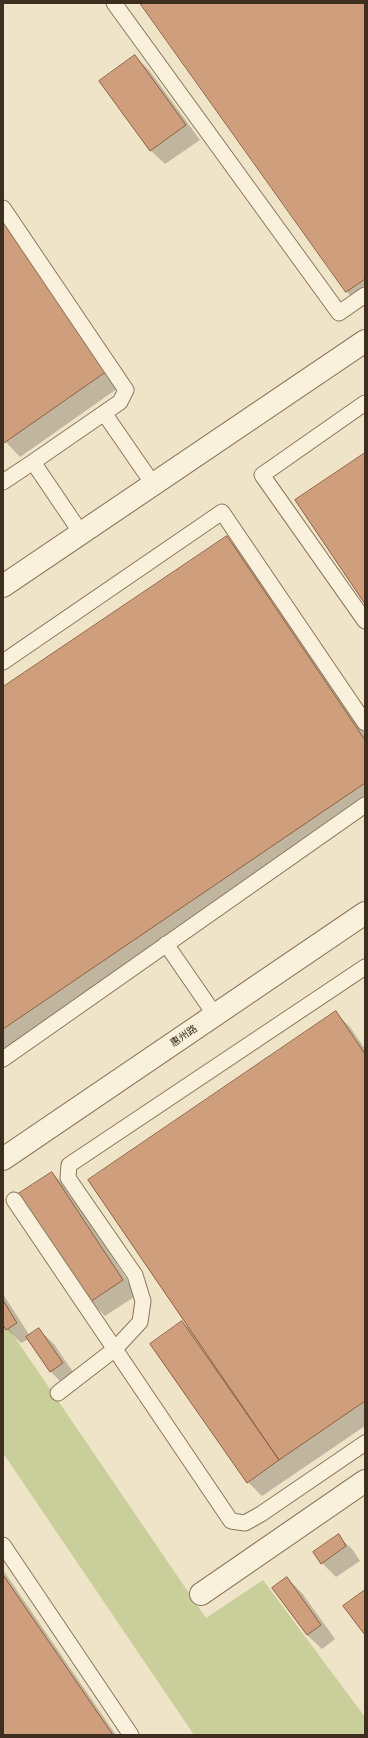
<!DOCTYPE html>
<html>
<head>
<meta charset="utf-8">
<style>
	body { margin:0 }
	#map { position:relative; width:368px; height:1738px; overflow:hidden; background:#f0e4c8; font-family:"Crimson Pro",serif }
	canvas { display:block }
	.frame { position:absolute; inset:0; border:4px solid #3d2e20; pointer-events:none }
</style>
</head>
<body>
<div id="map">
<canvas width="368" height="1738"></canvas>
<div class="frame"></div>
</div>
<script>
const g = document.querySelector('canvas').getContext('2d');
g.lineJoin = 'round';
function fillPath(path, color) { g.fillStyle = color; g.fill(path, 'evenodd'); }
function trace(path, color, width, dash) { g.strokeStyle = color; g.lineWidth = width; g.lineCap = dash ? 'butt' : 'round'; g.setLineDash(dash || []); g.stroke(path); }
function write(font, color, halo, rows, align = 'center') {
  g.font = font + ' "Crimson Pro","Noto Sans SC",serif'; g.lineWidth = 3; g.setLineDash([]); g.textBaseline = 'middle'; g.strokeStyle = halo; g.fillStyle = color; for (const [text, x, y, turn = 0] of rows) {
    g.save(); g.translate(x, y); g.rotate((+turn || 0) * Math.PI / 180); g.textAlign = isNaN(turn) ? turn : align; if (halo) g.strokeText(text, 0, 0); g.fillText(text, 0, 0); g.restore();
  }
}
fillPath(new Path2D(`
	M3,1320l203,298 57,-38 102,137v18h-171l-191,-282z`), '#c9cf9b');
fillPath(new Path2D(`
	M141,3h224v300l-4,3 -14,-14z
	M135,56l14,14 51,70 -35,24 -15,-14z
	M3,217l118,169 -101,71 -17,-18z
	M227,537l14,15 124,182v74l-362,245v-364z
	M335,1012l15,15 15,22v377l-103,70 -14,-14 -66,-160 10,9z
	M52,1173l15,15 70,107 -32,21 -14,-14z
	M3,1294l27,42 9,-6 15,14 23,34 -12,8 -14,-14 -22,-33 -8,4 -14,-14 -4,-6z
	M338,1536l15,14 7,11 -24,16 -14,-14z
	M3,1570l113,165h-113z
	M287,1578l15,15 33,46 -13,10 -15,-14z`), '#0003');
const building = new Path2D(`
	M140,3h225v276l-19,13z
	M135,55l51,70 -36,26 -51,-70z
	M3,222l104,149 -103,72 -1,-2z
	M365,453v151l-70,-104z
	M227,536l138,204v43l-362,246v-342z
	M336,1011l29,43v347l-86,59 -191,-280z
	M52,1172l71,108 -33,22 -72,-108z
	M3,1300l14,23 -11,7 -3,-5z
	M182,1321l97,139 -32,23 -97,-139z
	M39,1328l24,35 -13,9 -24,-35z
	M339,1534l7,12 -25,18 -8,-12z
	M3,1575l110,160h-110z
	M287,1577l34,48 -14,10 -35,-47z
	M365,1590v45l-22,-29z`);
fillPath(building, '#cf9f7d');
trace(building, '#8d5f41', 1);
const service = new Path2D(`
	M114,3l225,310 26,-18
	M3,208l123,182 -6,12 -87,60 48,71
	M365,403l-103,72 103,146
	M104,413l49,71
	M3,482l30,-20
	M3,662l219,-150 143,211
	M166,944l49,71
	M3,1059l362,-254
	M14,1200l217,321 14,2 16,-9 104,-71
	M58,1393l57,-44 25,-27 3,-21 -8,-26 -67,-97 1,-13 296,-198
	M3,1545l128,190`);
const minor = new Path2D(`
	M3,586l362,-245
	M3,1159l362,-246
	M201,1594l164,-113`);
trace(service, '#8d765c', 17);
trace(minor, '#8d765c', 24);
trace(service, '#faf1dc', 15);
trace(minor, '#faf1dc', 22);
write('10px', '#3d2e20', '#f7eed8', [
	["惠州路",184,1036,-34]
]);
</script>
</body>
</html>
